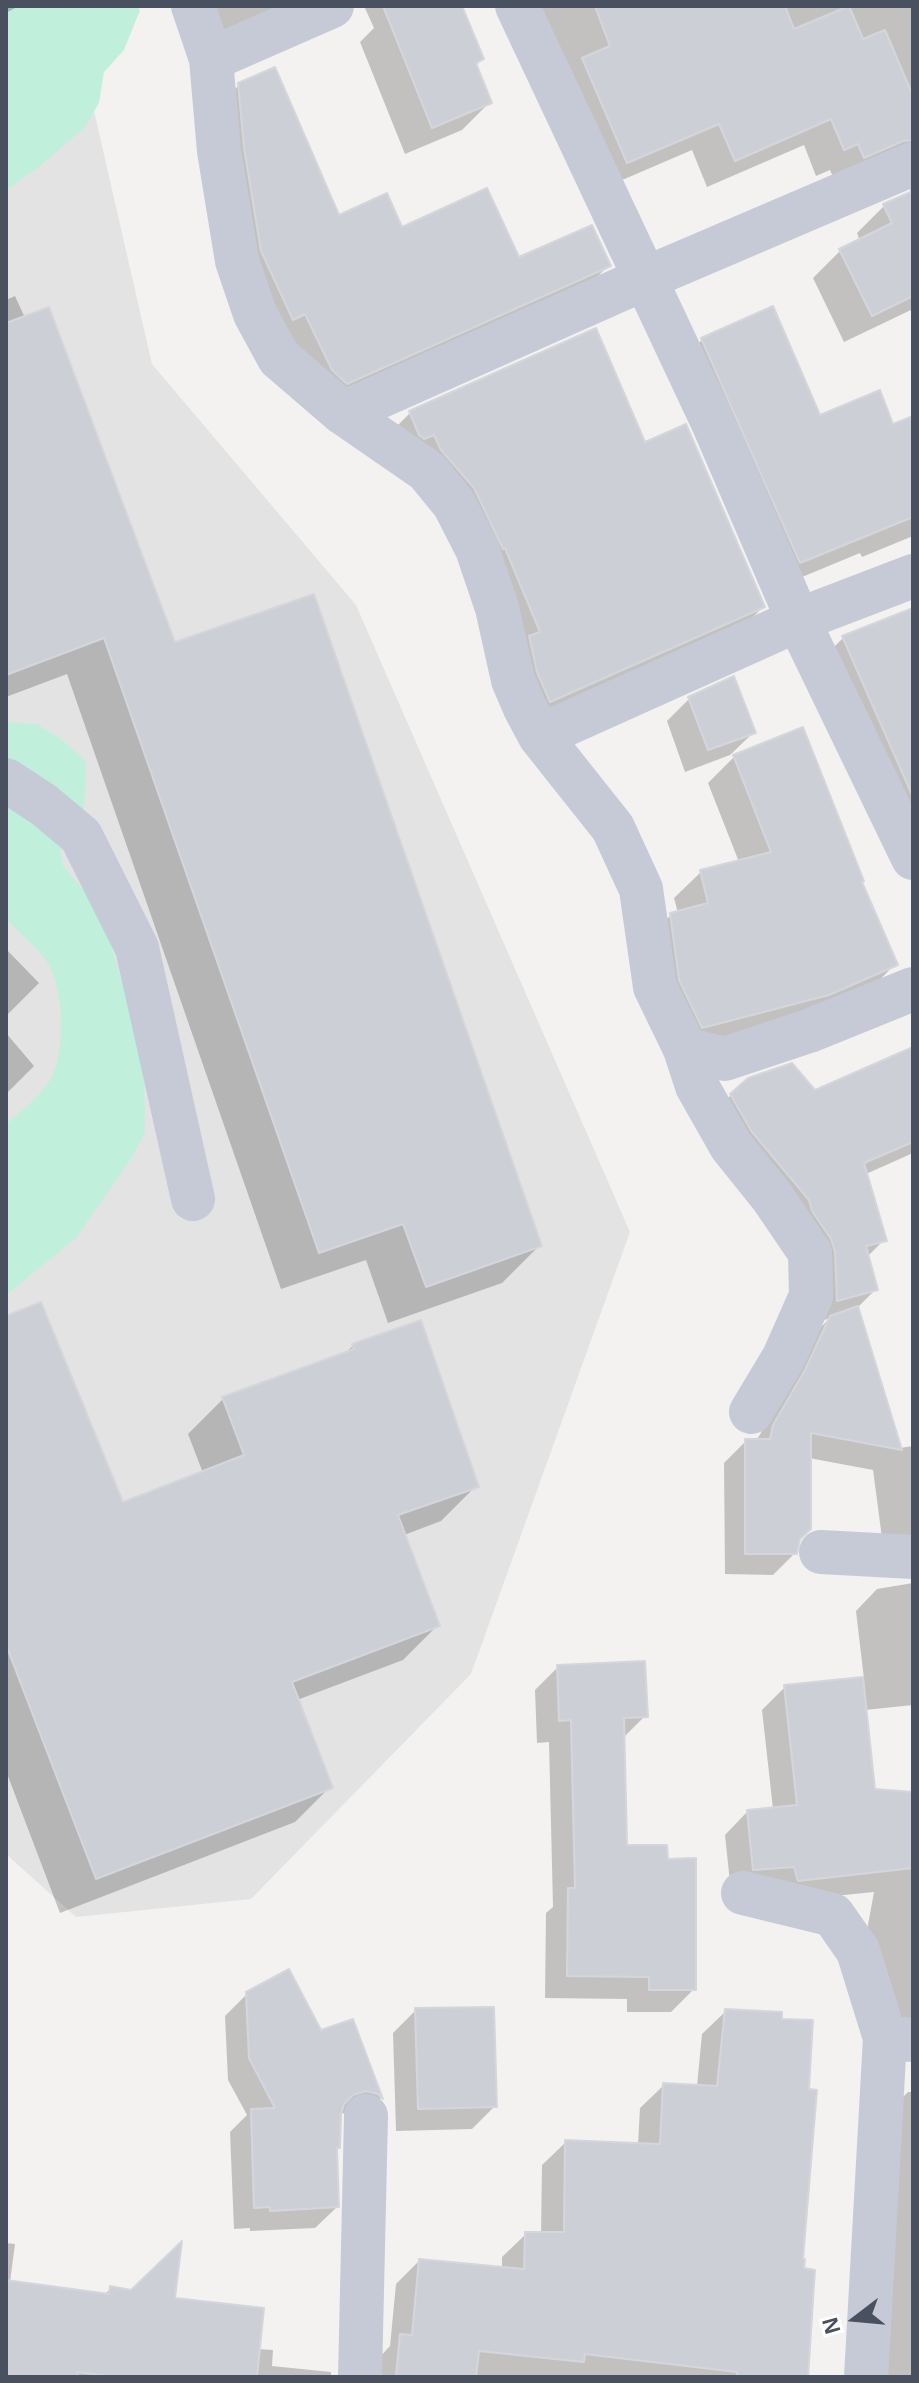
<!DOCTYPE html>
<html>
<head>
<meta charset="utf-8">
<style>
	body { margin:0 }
	#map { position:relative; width:919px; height:2383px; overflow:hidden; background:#f3f2f1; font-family:Helvetica,sans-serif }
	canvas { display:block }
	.frame { position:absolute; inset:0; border:8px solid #49505f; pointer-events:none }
	.north { position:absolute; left:815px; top:2279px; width:80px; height:80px; -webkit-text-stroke:6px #fff; paint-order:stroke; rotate:254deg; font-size:22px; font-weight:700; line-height:32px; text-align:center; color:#49505f }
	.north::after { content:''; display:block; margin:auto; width:28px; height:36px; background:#49505f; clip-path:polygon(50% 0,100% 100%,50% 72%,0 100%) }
</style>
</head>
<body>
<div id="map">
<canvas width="919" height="2383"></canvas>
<div class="frame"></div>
<div class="north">N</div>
</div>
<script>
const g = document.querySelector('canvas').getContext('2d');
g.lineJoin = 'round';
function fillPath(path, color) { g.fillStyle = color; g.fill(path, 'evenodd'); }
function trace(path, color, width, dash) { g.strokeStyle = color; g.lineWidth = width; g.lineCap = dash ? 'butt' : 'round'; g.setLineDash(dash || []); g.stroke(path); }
fillPath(new Path2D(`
	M6,6h64l82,358 204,241 274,627 -159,442 -220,225 -175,18 -70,-63z`), '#e4e3e3');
fillPath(new Path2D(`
	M6,6h131l3,4 -16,40 -20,22 -5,31 -14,24 -45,39 -34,24z
	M6,722l31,2 25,16 24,22 -2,53 -26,24 5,27 30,35 11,19 22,76 18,81 1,55 -13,25 -56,81 -70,57v-171c14,-11 30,-25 41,-39 20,-26 17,-92 2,-120 -10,-17 -30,-32 -43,-46z`), '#c0f0dc');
fillPath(new Path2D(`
	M6,6h13l-13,7z
	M193,6h86l-81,45z
	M364,6h96l22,53 -7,7 14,37 -27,27 -57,24 -45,-112 14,-14z
	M510,6h403v303l-69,33 -31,-64 28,-28 19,-9 -3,-8 27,-27 27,-12 -2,-11 -73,1 -6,-14 -14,6 -12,-31 -97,42 -15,-37 -93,40z
	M239,85l99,133 63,12 117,30 90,6 -22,22 -262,117 -54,-64 -53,-233z
	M15,296l159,349 366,600 -38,38 -114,40 -22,-63 -85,29 -214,-615 -61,23v-397z
	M702,340l117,77 73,9 21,-8v118l-51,21 -2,-4 -87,36 -99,-222z
	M410,413l234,32 119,162 -27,27 -213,94 -45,-154 -95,-134z
	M913,610v257l-94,-205 24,-24z
	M690,698l63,35 -23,22 -45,17 -18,-51z
	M734,757l126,125 35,82 -26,27 -193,62 -32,-112 27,-26 7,-2 -4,-15 27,-26 38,-10 -31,-79z
	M6,949l33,34 -33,33z
	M6,1033l28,33 -28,28z
	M913,1063v90l-47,21 18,66 -17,17 9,32 -19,19 43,140 13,-2v120l-29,-13 -11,-83 -64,-12 -14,95 -22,22 -48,-1 -1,-111 22,-22h10l29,-48 24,-54 21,-21 -15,5 -2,-47 -105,-158 23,-23 83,-3z
	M6,1319l116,185 81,-31 -15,-39 36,-36 120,-44 9,-8 123,140 -35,35 -37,14 34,90 -35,35 -106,40 33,87 -35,35 -235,91 -54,-142z
	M913,1583v122l-48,5 8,81 40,3v228l-38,-7 -15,-46 14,-77 -99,10 -44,-10 -6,-57 22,-23 26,-3 -11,-99 23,-23 79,-8 -8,-68 21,-22z
	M558,1667l87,49 -23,23 3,108 69,142 -23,23h-44v-13l-82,-1 1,-85 7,-6 -4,-165 -12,1 -2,-53z
	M247,1994l73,38 32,-11 29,77 -21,21 -4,-4 -16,-2 -4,37 1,57 -22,21 -65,3v-3l-16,1 -4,-97 17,-17 -19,-35 -3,-64z
	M416,2010l79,96 -23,23 -76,2 -3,-98z
	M726,2011l74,250 6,116h-430l2,-18 12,-13 6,-62 23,-23 83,8v-12l24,-23h15l1,-69 24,-23 72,3 2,-37 24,-23 33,1 5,-52z
	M908,2092h5v285h-43l15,-262z
	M6,2243l9,1 -5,38 94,13 7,-7 61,12 86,49 15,1 -1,16 59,6v5h-325z`), '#0003');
const building = new Path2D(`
	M383,6h79l22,53 -8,4 16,40 -60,25z
	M595,6h190l9,23 55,-23 14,33 22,-9 28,66v44l-10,1 -39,17 -6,-14 -14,6 -13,-31 -96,42 -16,-37 -92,39 -45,-105 28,-12z
	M275,67l64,148 48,-22 15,34 85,-39 32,69 73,-32 19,41 -264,118 -15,-14 -27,-56 -12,6 -32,-69 -17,-103 -6,-65z
	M913,191v105l-41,20 -33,-67 53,-26 -9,-19z
	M773,306l47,109 60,-25 13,34 20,-8v101l-113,46 -99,-225z
	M49,307l126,335 139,-48 228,652 -116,41 -23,-63 -84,29 -215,-615 -98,37v-352z
	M596,328l49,114 41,-18 79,183 -215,95 -13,-30 -8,-36 11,-4 -35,-84 -2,1 -29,-61 -33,-38 -7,-15 -10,4 -5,-4 -10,-24z
	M913,608v189l-71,-161z
	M734,676l22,57 -48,17 -20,-53z
	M803,727l61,154 -2,1 36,83 -69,30 -127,33 -23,-48 -9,-67 38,-10 -8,-33 71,-18 -38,-97z
	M913,1047v95l-49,21 23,78 -21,5 12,44 -41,11 -2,-49 -4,-13 -19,-28 -3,-11 -57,-68 -22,-38 18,-16 44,-15 23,27z
	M41,1302l82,200 121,-47 -22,-58 132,-48 -2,-5 69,-24 58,167 -81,28 42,111 -148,56 41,106 -237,91 -90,-234v-329z
	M858,1306l44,144 -91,-17v96l-11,10 -3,15h-52v-115h25l3,-14 32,-55 25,-54z
	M645,1661l3,56 -24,1 3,127h40l1,14 28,-1v132h-47v-13l-82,-1 1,-88h7l-4,-168 -12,1 -2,-56z
	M863,1677l12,112 38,3v76l-115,13 -4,-14 -41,3 -6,-60 50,-5 -13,-120z
	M289,1969l32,61 32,-11 30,80 -5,-5 -12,-3 -13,4 -9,9 -3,11 -1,33h-3l2,59 -69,4v-4l-16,1 -3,-99 24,-1 -26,-50 -3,-66z
	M494,2007l3,100 -79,2 -3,-101z
	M725,2009l57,3v7l31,1 -4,69 8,1 -14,169h2l-1,9 11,2 -7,107h-71v-5l-152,-18 -1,8 -105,-11 -3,26h-80l4,-43 12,1 7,-76 105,10 1,-37h39l1,-92 95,4 3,-61 54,3z
	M182,2241l-7,57 89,10 -7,69h-143l-36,-5 -1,5h-71v-97l103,14 1,-8 21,4z`);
fillPath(building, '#cdcfd6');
trace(building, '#d5d6dc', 2);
trace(new Path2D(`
	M193,6l18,53 8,92 18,110 18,53 24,44 64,55 84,58 27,33 23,45 20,59 16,72 12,28 15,28 73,92 28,61 14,98 30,62 40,10 84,-28 104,-42
	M517,6l197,419 84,195 115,238
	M211,59l121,-53
	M343,413l301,-134 269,-115
	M540,736l258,-116 115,-44
	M6,780l38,25 37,31 56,112 56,251
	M685,1049l12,37 34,60 41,51 38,56 1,43 -27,61 -33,55
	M821,1552l92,5
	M743,1893l90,22 25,36 27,87
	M360,2377l6,-261
	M866,2377l19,-339 28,2`), '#c5cad6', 44);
</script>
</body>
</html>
